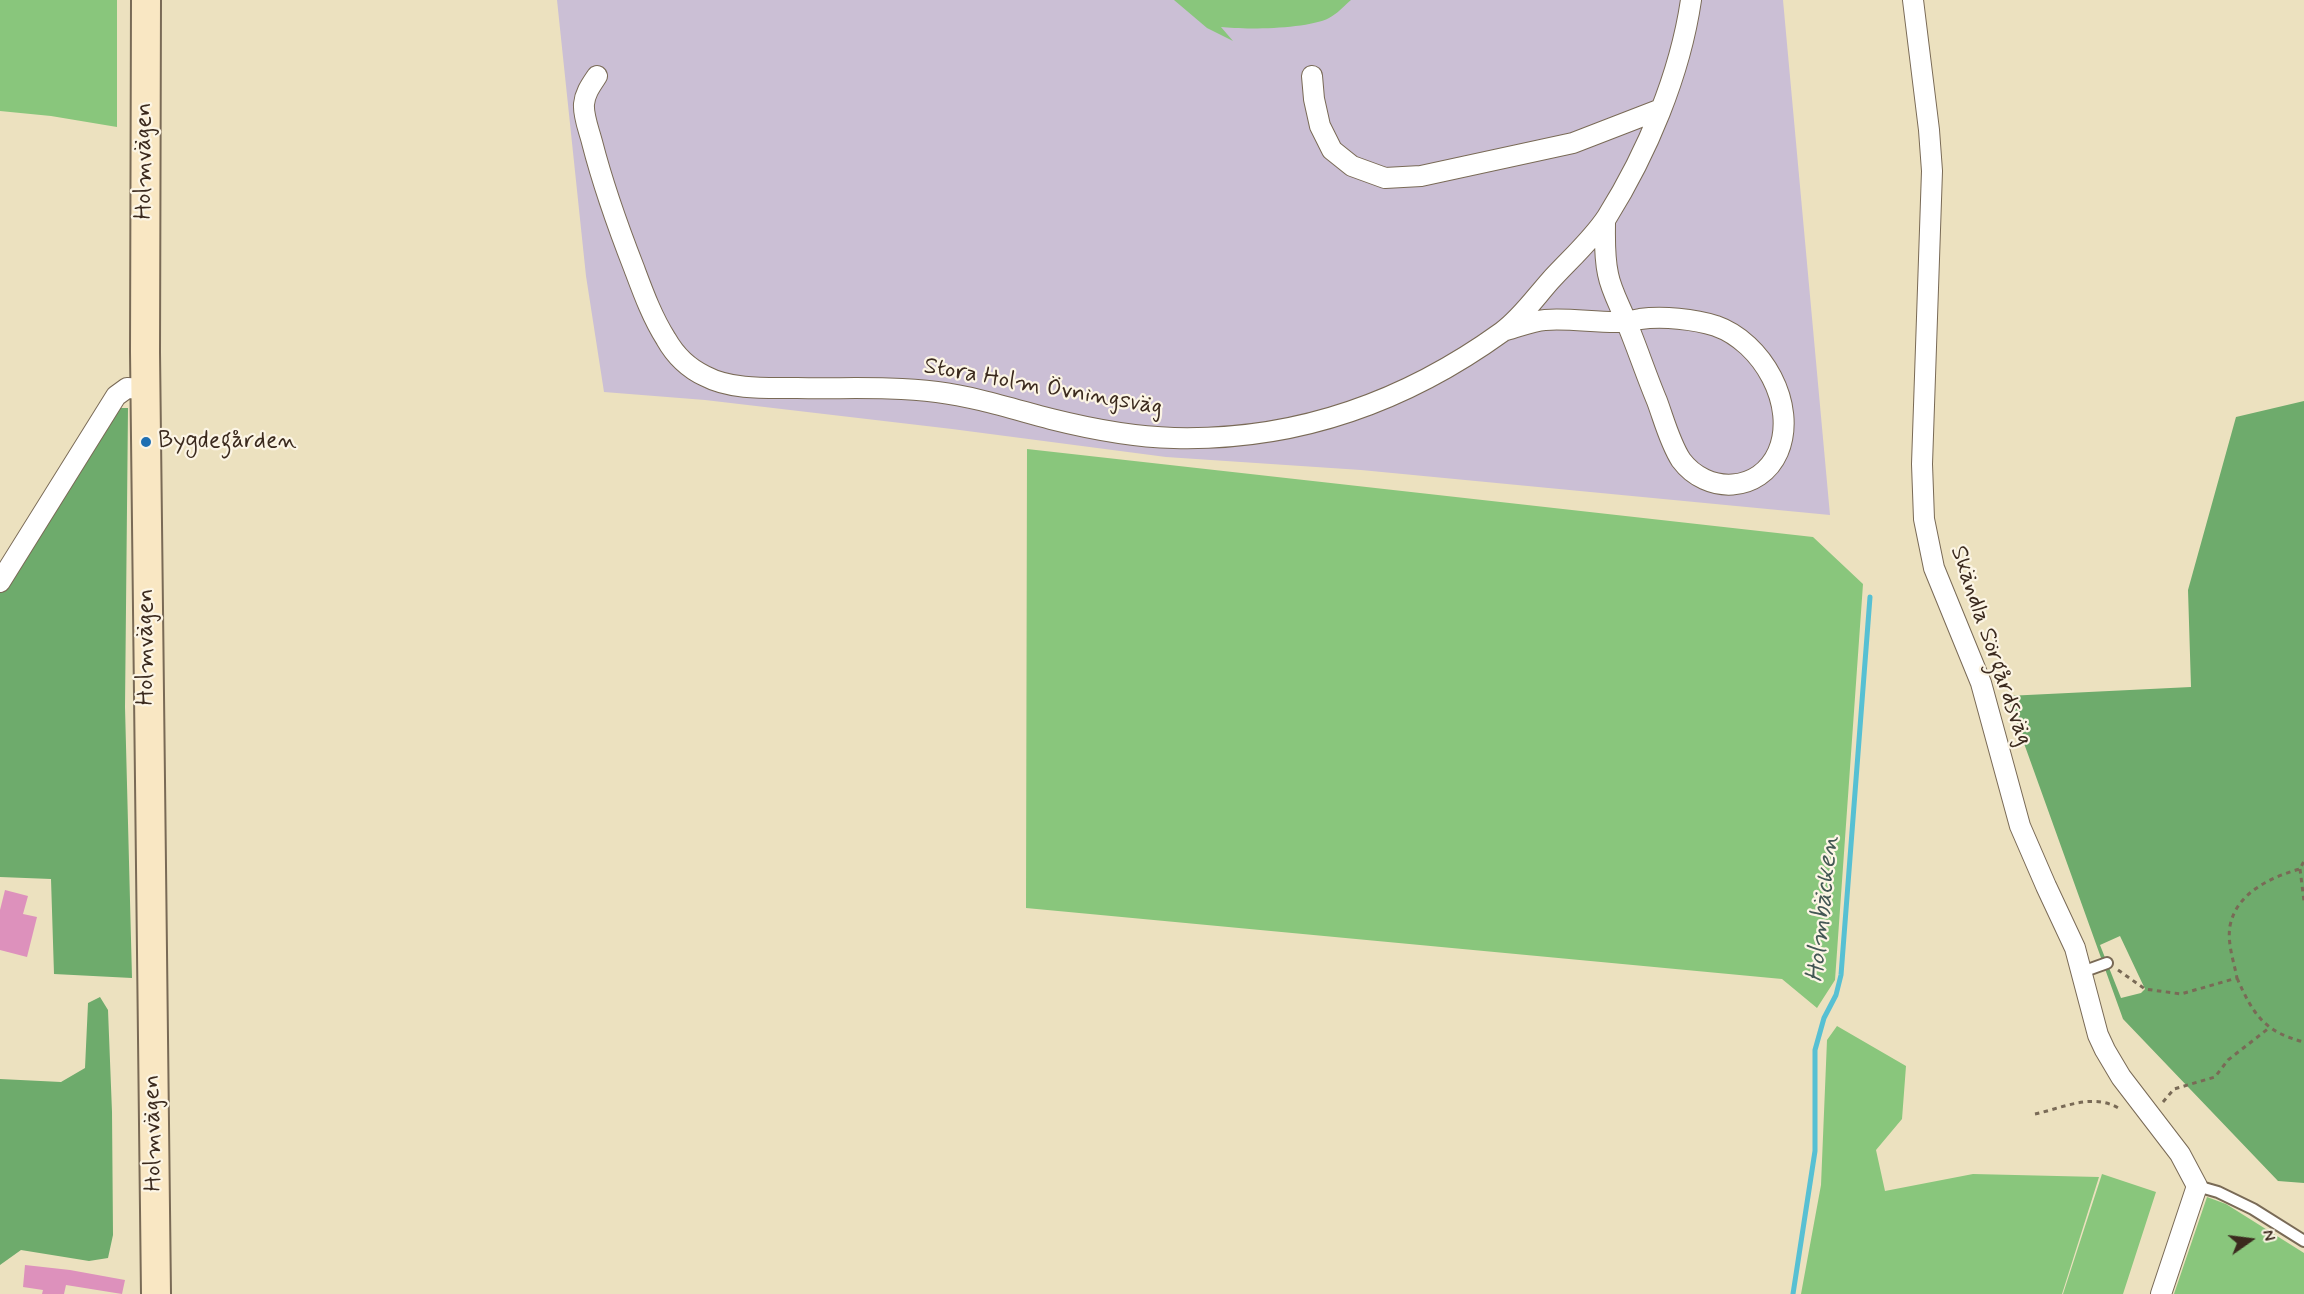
<!DOCTYPE html>
<html>
<head>
<meta charset="utf-8">
<style>
	body { margin:0 }
	#map { position:relative; width:2304px; height:1294px; overflow:hidden; background:#ece1bf; font-family:Mynerve,sans-serif }
	canvas { display:block }
	.north { position:absolute; left:2220px; top:1210px; width:60px; height:60px; -webkit-text-stroke:4px #fcf5e5; paint-order:stroke; rotate:76deg; font-size:16px; font-weight:700; line-height:24px; text-align:center; color:#3b2a1e }
	.north::after { content:''; display:block; margin:auto; width:21px; height:27px; background:#3b2a1e; clip-path:polygon(50% 0,100% 100%,50% 72%,0 100%) }
</style>
</head>
<body>
<div id="map">
<canvas width="2304" height="1294"></canvas>
<div class="north">N</div>
</div>
<script>
const g = document.querySelector('canvas').getContext('2d');
g.lineJoin = 'round';
function fillPath(path, color) { g.fillStyle = color; g.fill(path, 'evenodd'); }
function trace(path, color, width, dash) { g.strokeStyle = color; g.lineWidth = width; g.lineCap = dash ? 'butt' : 'round'; g.setLineDash(dash || []); g.stroke(path); }
function write(font, color, halo, rows, align = 'center') {
  g.font = font + ' Mynerve,sans-serif'; g.lineWidth = 4.5; g.setLineDash([]); g.textBaseline = 'middle'; g.strokeStyle = halo; g.fillStyle = color; for (const [text, x, y, turn = 0] of rows) {
    g.save(); g.translate(x, y); g.rotate((+turn || 0) * Math.PI / 180); g.textAlign = isNaN(turn) ? turn : align; if (halo) g.strokeText(text, 0, 0); g.fillText(text, 0, 0); g.restore();
  }
}
fillPath(new Path2D(`
	M557,0h1226l47,515 -469,-45 -195,-13 -214,-28 -247,-29 -101,-8 -18,-116z`), '#cbbfd5');
fillPath(new Path2D(`
	M0,0h117v127l-66,-11 -51,-5z
	M1174,0h177c-7,6 -14,14 -22,18 -21,11 -83,12 -108,9l12,14 -26,-13z
	M1027,449l786,88 50,47 -28,396 -18,28 -35,-29 -756,-71z
	M1837,1026l69,40 -4,53 -26,31 9,41 88,-17 126,3 -37,117h-261l20,-109 6,-145z
	M2102,1174l54,18 -33,102h-60z
	M2207,1197l19,7 78,49v41h-130z`), '#89c67c');
fillPath(new Path2D(`
	M2304,401v782l-26,-2 -155,-162 -116,-323 184,-9 -3,-97 48,-173zM2120,936l25,53 -4,4 -20,5 -21,-53z
	M119,408h9l-3,299 7,271 -78,-4 -3,-95 -51,-2v-284z
	M100,997l8,13 4,102 1,123 -5,23 -19,3 -68,-11 -21,15v-186l61,3 24,-14 3,-65z`), '#6eab6c');
trace(new Path2D(`
	M1793,1294l22,-143v-101l9,-32 12,-23 5,-20 29,-378`), '#57c0d3', 5);
fillPath(new Path2D(`
	M5,890l23,6 -5,18 14,3 -10,40 -27,-7v-40z
	M25,1265l45,5 55,10 -3,14 -56,-9 -2,9h-22l1,-4 -20,-3z`), '#dd91bc');
const lane = new Path2D(`
	M2082,972l25,-9
	M2197,1186l21,6 35,17 51,32`);
const street = new Path2D(`
	M1913,0l16,130 3,41 -10,293 2,55 10,49 47,115 39,143 26,60 29,62 23,87 7,15 16,27 59,77 17,32 -36,108
	M597,76c-6,9 -12,17 -13,28 -1,12 5,26 8,38 11,43 26,85 42,126 9,24 18,49 32,71 9,16 22,29 39,37 26,14 62,12 92,12 46,1 94,-2 140,4 39,5 76,17 114,27 40,10 82,18 123,19 121,3 231,-36 328,-106 18,-13 33,-34 48,-51 18,-20 42,-41 57,-64 40,-64 73,-142 84,-217
	M1312,76l2,23 6,27 12,24 20,16 33,12 36,-2 152,-33 88,-34
	M1506,330c12,-3 26,-9 39,-10 25,-2 52,3 77,2 7,0 12,-2 18,-3 23,-3 54,0 76,7 46,16 82,79 62,126 -18,41 -71,43 -97,8 -11,-17 -17,-40 -24,-59 -11,-26 -20,-54 -31,-80 -6,-15 -15,-31 -18,-47 -4,-18 -3,-35 -3,-54
	M0,582l116,-186 11,-8 18,1`);
const secondary = new Path2D(`
	M146,0l-1,352 11,942`);
trace(lane, '#796a56', 14);
trace(street, '#796a56', 22);
trace(secondary, '#796a56', 32);
trace(new Path2D(`
	M2300,869l4,32
	M2118,970l27,19 36,5 56,-16c-3,-16 -10,-35 -7,-52 6,-33 41,-49 70,-57l4,-8
	M2237,978c16,36 27,54 67,64
	M2163,1102l11,-13 41,-12 13,-17 41,-32
	M2035,1114c28,-6 58,-22 85,-5`), '#796a56', 3, [4.5, 4.5]);
trace(lane, '#fff', 10);
trace(street, '#fff', 20);
trace(secondary, '#f9e7c3', 28);
for (const [x, y, r, color] of [
	[146,442,6,"#1f6fb2"]
]) { const dot = new Path2D(); dot.arc(x, y, r, 0, 2 * Math.PI); g.fillStyle = color; g.fill(dot); trace(dot, '#fcf5e5', 2); }
write('24px', '#3b2a1e', '#fcf5e5', [
	["Holmvägen",145,161,-90],
	["Stora Holm Övningsväg",1043,388,10],
	["Skändla Sörgårdsväg",1990,646,71],
	["Holmvägen",147,647,-90],
	["Holmvägen",154,1133,-91]
]);
write('24px', '#3b2a1e', '#fcf5e5', [
	["Bygdegården",158,442]
], 'left');
write('italic 26px', '#435754', '#fcf5e5', [
	["Holmbäcken",1824,909,-84]
]);
</script>
</body>
</html>
